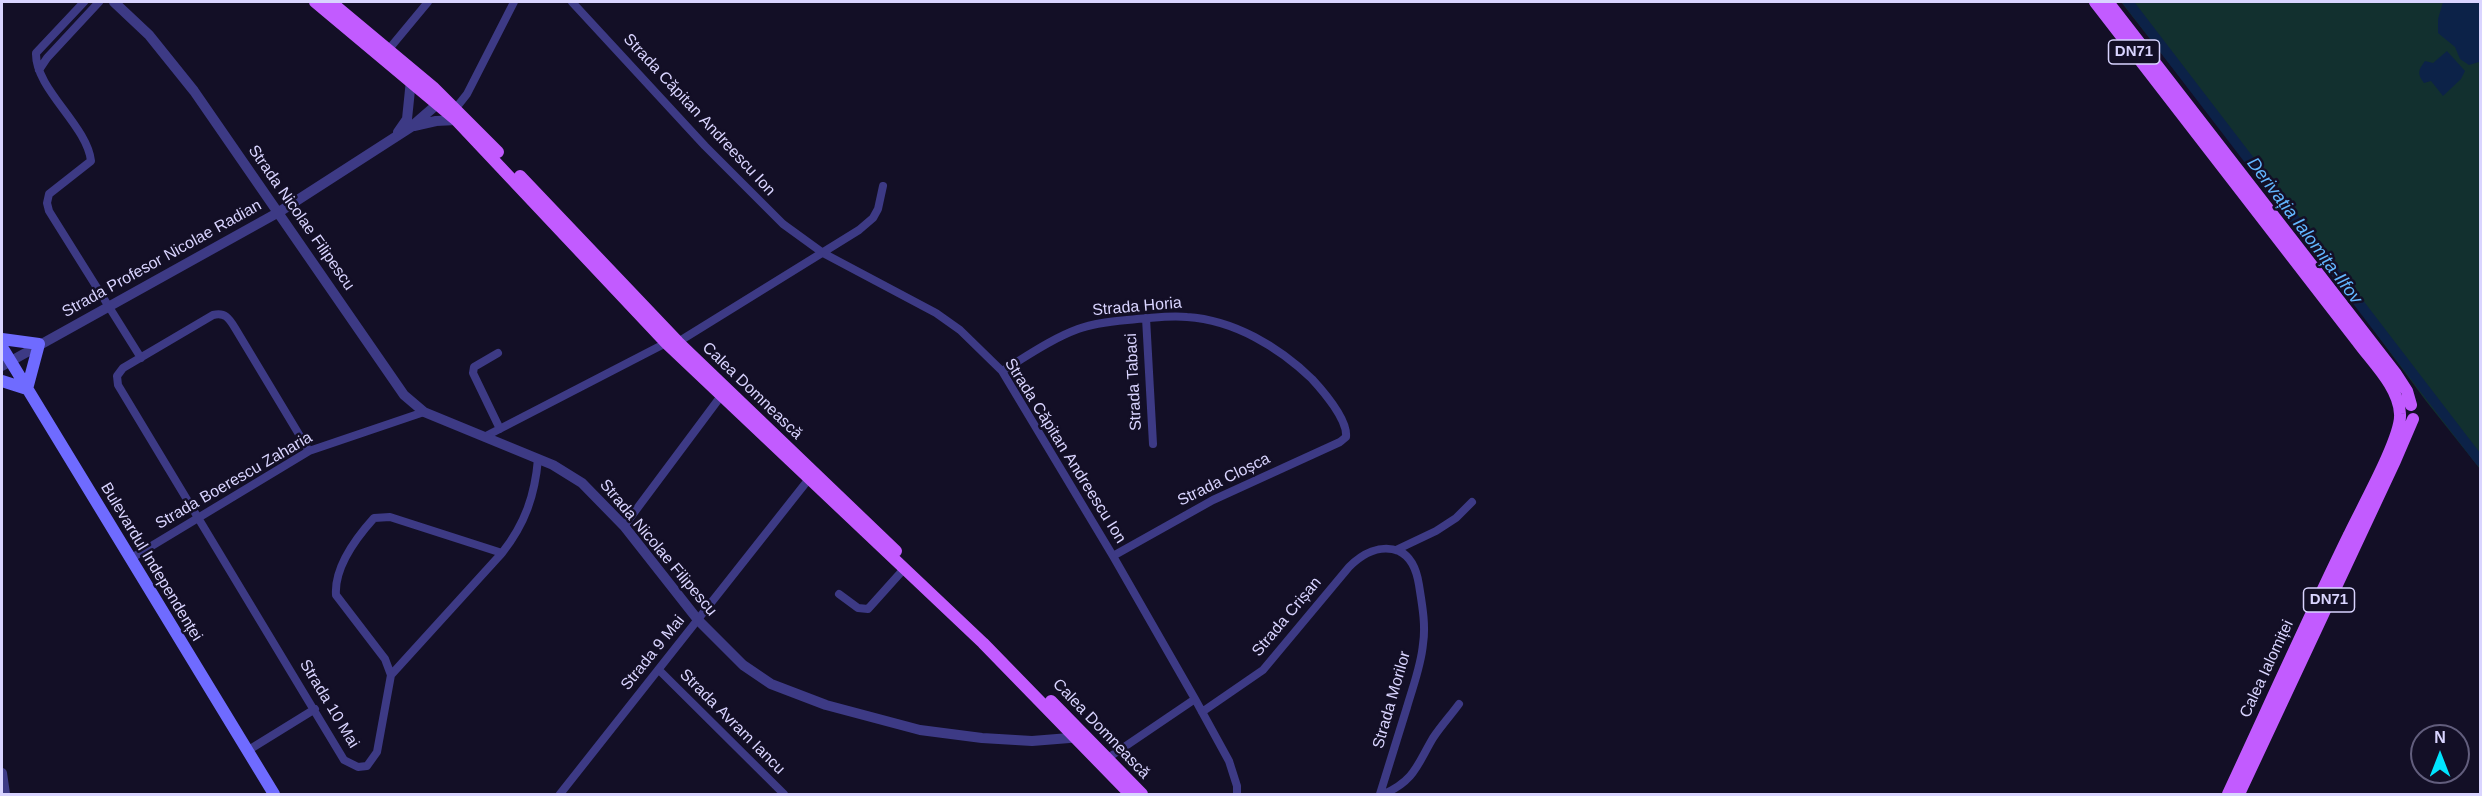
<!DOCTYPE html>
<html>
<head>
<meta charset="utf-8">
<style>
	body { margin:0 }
	#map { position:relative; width:2482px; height:796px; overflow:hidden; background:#130f26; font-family:Arial,sans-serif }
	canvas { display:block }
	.frame { position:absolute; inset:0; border:3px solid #d9d4ff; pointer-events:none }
	.north { position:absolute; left:2410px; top:724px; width:60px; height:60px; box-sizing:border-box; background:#130f26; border:2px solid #625e7d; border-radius:50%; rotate:0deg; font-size:16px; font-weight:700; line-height:24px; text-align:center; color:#d9d4ff }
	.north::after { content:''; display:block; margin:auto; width:21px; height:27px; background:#00e5ff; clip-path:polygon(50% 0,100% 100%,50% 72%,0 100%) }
</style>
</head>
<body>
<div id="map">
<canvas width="2482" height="796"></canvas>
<div class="frame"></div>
<div class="north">N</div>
</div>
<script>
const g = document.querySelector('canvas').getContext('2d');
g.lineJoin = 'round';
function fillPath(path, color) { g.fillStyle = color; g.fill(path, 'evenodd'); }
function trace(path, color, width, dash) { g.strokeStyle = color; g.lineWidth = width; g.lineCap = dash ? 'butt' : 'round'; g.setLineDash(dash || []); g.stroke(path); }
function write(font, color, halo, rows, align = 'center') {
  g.font = font + ' Arial,sans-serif'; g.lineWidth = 5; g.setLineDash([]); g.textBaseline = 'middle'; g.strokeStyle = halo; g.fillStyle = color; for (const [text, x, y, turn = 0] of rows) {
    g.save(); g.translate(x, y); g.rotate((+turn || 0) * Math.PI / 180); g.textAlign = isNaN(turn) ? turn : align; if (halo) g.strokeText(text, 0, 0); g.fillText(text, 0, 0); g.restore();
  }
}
fillPath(new Path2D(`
	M2121,2h359v467l-54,-68 -128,-173z`), '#12302f');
fillPath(new Path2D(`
	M2443,2h37l-1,60 -10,3 -9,-6 -5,-12 -17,-14v-14z
	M2447,51l18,20 -4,8 -18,17 -12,-15 -7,2c-7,-9 -6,-13 1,-22l8,2z`), '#0c2248');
trace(new Path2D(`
	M2128,2l352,459`), '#0c2248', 10);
trace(new Path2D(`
	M84,2l-48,51c-1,36 51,72 55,108l-42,33 -2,9 2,8 92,147
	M572,2l133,144 78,78 40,29 113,60 24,17 42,41 111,185 82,143 34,62 8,25v8
	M389,49l39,-47
	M39,70l8,-12 52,-56
	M452,113l15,-19 47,-92
	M1146,318l7,126
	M498,353l-24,14 -1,6 27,56
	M1002,371c25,-15 49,-32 76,-42 18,-7 40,-8 59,-10 17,-1 33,-4 50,-2 47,3 92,30 125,62 11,12 36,41 34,58l-6,5 -127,58 -100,56
	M486,436l180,-93 12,-1 181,-112 14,-12 5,-9 5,-23
	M309,451l-74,-123c-6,-10 -10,-16 -22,-13l-90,53 -6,8 1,9 226,375 14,7 9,-1 10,-14 14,-77 111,-122c23,-29 33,-58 36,-94
	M624,526l100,-134
	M1396,550l40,-19 20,-13 16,-16
	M130,559l179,-108 115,-39
	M839,594l19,14 10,1 35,-39
	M659,670l125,124
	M391,675l-6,-16 -49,-64c-2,-28 20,-57 38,-77l16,-1 112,36
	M1202,712l61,-42 86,-103c13,-13 31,-23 50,-16 13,6 18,21 20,34 3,19 7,40 4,59 -2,22 -10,42 -16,63 -9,29 -18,58 -27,87
	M247,751l68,-42
	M1108,758l87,-59
	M560,794l252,-319
	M1384,794c31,-14 33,-29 49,-56 8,-12 18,-23 26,-34`), '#3d3a85', 8);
trace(new Path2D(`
	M114,2l35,33 45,56 210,304 20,17 129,53 29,18 42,43 74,94 45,45 28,19 55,21 94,25 62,8 50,3 50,-4
	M414,126l22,-5 20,-1
	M398,132l9,-13 4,-39
	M2,366l277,-154 132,-85 31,-27
	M2,773l3,21`), '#3d3a85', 10);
trace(new Path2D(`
	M2,339l37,5 -12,45
	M2,347l272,447
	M2,381l25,8`), '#6f6bff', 12);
trace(new Path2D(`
	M315,2l141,118 210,223 317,300 147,151
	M331,2l102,85 65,65
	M2095,2l262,339c15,21 42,46 43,73 2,23 -40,97 -51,121 -42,86 -81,173 -121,259
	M2108,2l288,372 11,17 4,14
	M520,176l158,166 218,209
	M1051,701l91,93
	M2239,794l156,-333 18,-42`), '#c25bff', 12);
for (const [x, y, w] of [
	[2134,52,51],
	[2329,600,51]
]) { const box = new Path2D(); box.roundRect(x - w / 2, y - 12, w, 24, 4.5); g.fillStyle = '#130f26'; g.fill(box); trace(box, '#d9d4ff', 1.5); }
write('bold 15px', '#d9d4ff', null, [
	["DN71",2134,52],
	["DN71",2329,600]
]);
write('16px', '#d9d4ff', '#130f26', [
	["Strada Căpitan Andreescu Ion",699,115,47],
	["Strada Nicolae Filipescu",301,218,55],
	["Strada Profesor Nicolae Radian",162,259,-29],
	["Strada Horia",1137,307,-5],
	["Strada Tabaci",1134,382,-93],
	["Calea Domnească",752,391,44],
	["Strada Căpitan Andreescu Ion",1065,451,58],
	["Strada Cloșca",1224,480,-26],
	["Strada Boerescu Zaharia",234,481,-30],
	["Strada Nicolae Filipescu",658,548,50],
	["Bulevardul Independenței",151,562,59],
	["Strada Crișan",1287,617,-50],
	["Strada 9 Mai",653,653,-51],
	["Calea Ialomiței",2267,669,-65],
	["Strada Morilor",1392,700,-74],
	["Strada 10 Mai",329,704,59],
	["Strada Avram Iancu",732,722,45],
	["Calea Domnească",1101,729,46]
]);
write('italic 18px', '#62b6ff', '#130f26', [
	["Derivația Ialomița-Ilfov",2304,231,53]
]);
</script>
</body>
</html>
